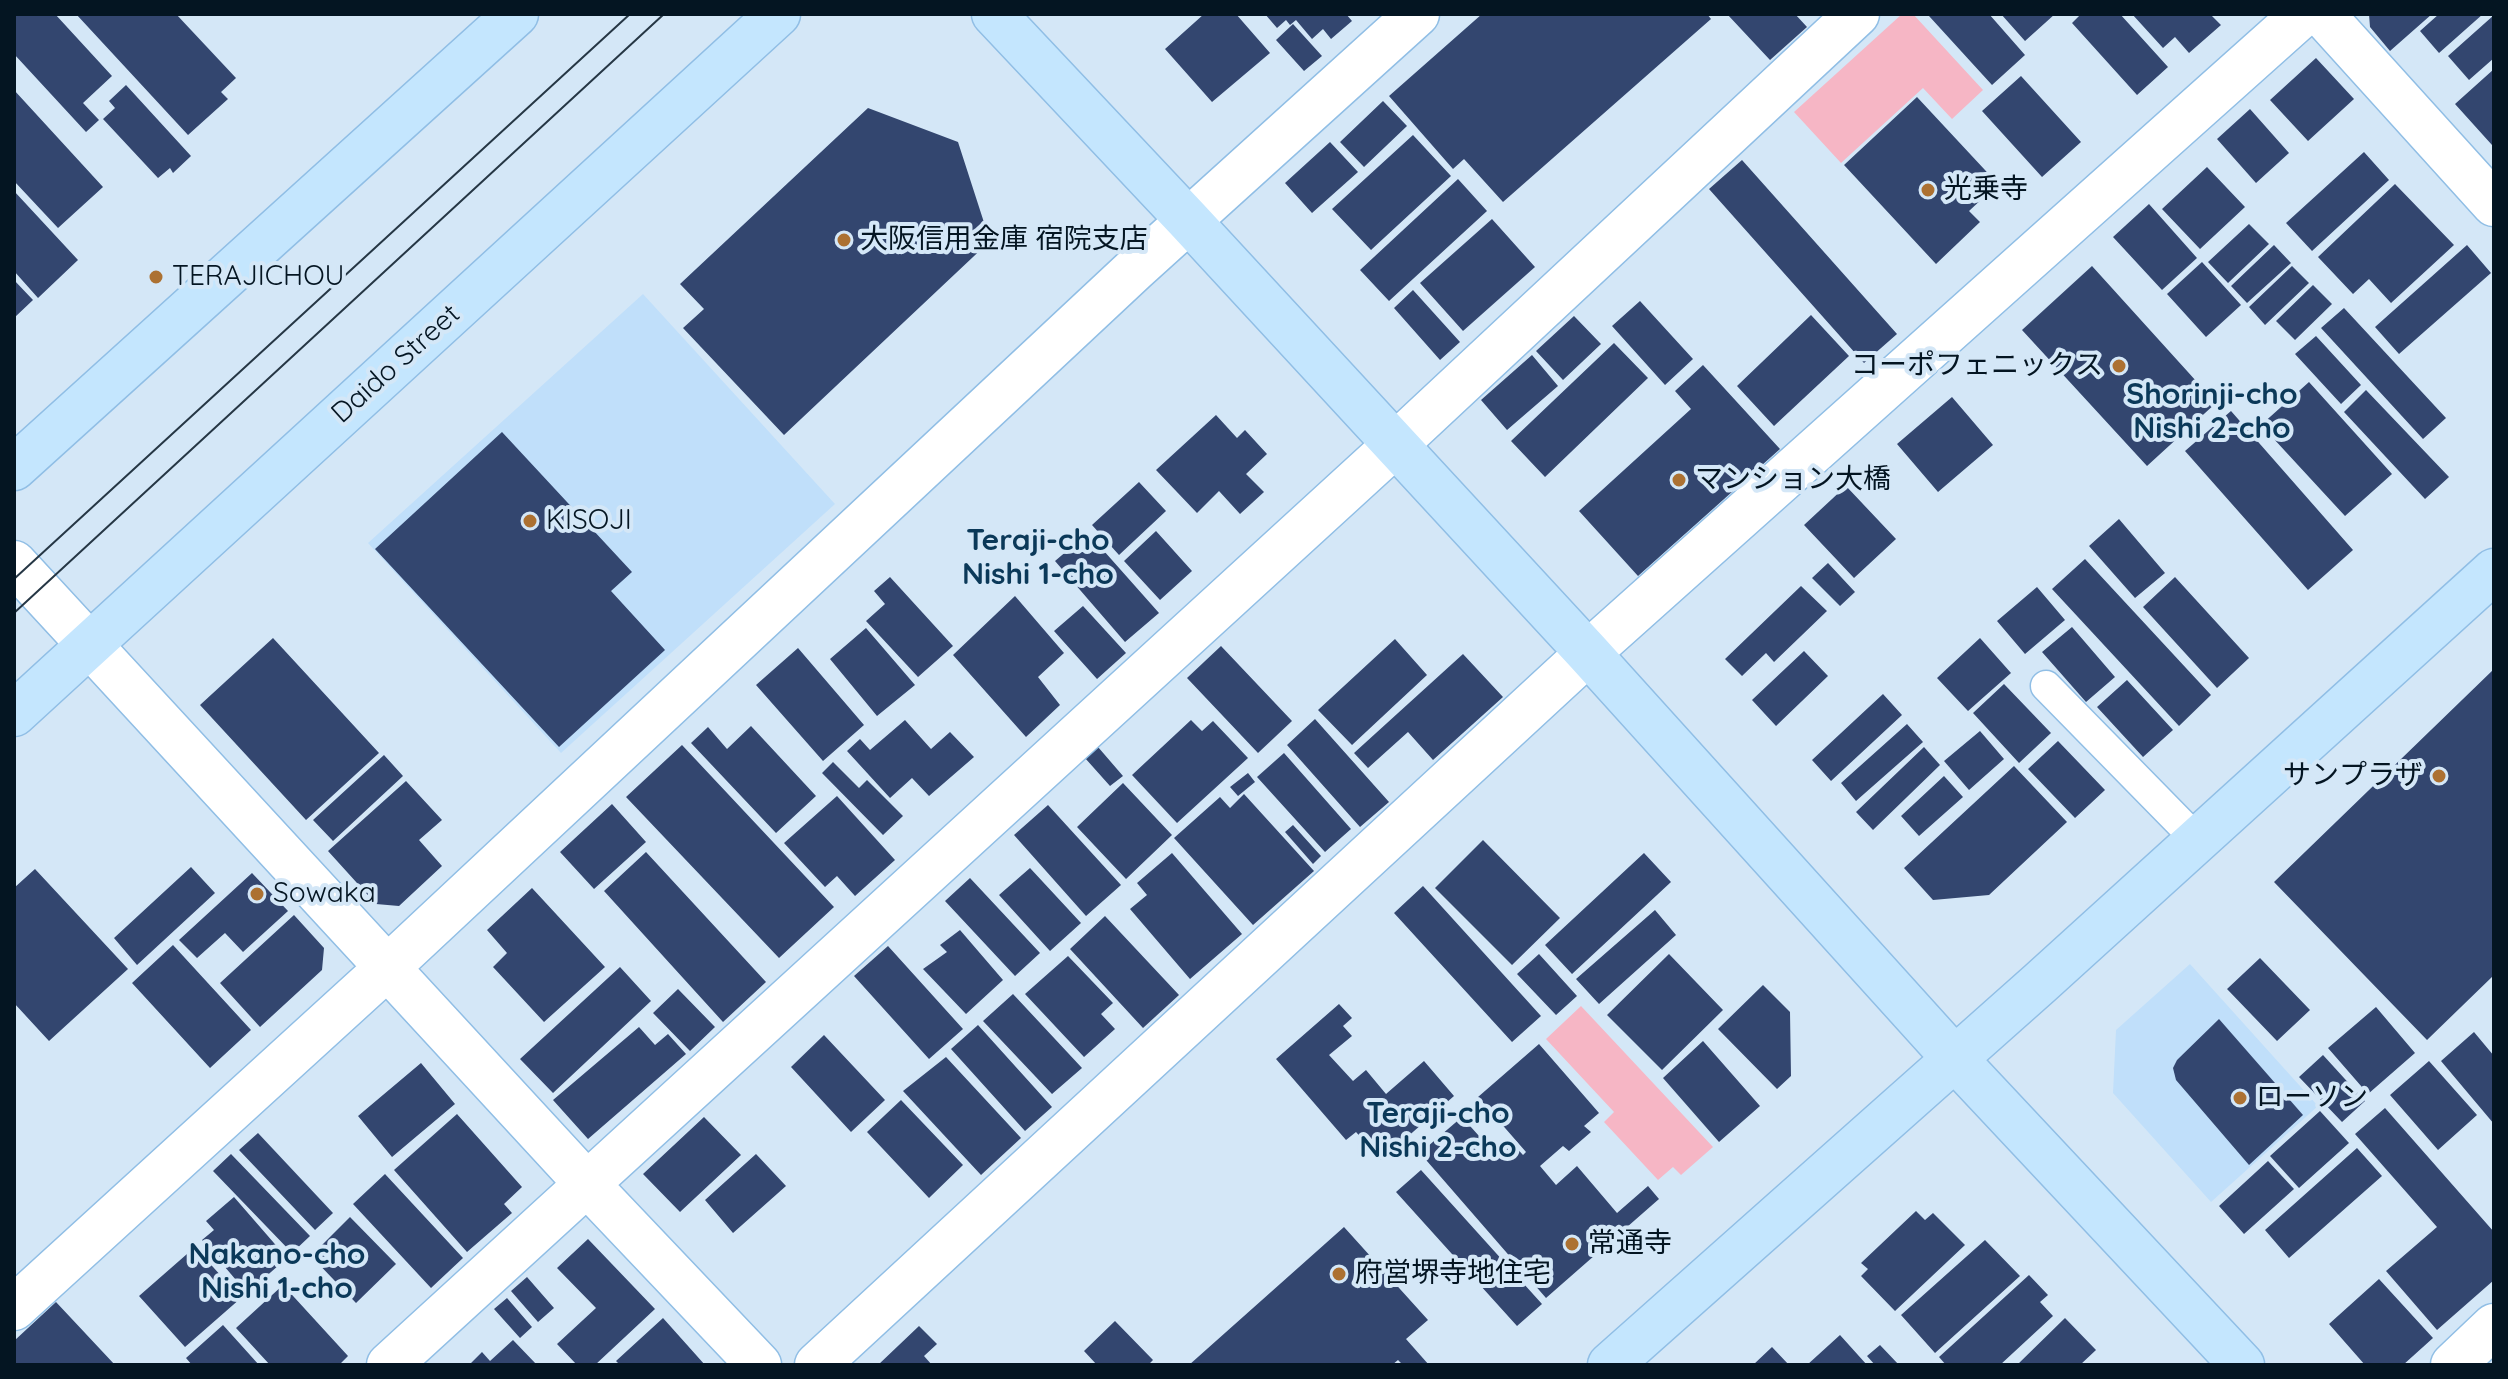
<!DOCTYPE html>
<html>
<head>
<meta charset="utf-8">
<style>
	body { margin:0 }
	#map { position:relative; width:2508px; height:1379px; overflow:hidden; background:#d4e7f7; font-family:Quicksand,sans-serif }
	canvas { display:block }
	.frame { position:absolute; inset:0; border:16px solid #041522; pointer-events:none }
</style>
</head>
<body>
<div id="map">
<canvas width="2508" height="1379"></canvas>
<div class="frame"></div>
</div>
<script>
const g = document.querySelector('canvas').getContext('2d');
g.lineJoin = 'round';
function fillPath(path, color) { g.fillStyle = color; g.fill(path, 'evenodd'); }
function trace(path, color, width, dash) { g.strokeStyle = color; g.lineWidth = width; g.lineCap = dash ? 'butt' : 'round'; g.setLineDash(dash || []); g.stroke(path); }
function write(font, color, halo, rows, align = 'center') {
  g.font = font + ' Quicksand,"Noto Sans JP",sans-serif'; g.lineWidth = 8; g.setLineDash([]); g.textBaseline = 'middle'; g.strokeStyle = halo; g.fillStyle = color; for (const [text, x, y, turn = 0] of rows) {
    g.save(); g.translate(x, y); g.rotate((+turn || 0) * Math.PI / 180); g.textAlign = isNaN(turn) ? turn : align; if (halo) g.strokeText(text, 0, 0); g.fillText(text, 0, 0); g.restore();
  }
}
fillPath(new Path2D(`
	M643,294l192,210 -274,249 -193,-210z
	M2190,964l128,142 -107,96 -98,-109 3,-63z`), '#c0dffa');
fillPath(new Path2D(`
	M1902,14h11l70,76 -31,29 -29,-31 -82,75 -47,-51z
	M1581,1006l132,141 -32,28 -8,-8 -15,13 -54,-58 10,-10 -68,-73z`), '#f6b6c5');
fillPath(new Path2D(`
	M14,14h41l57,62 -29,27 16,17 -13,12 -72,-78z
	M76,14h100l60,64 -15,14 7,7 -40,36z
	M1204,14h32l34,39 -58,49 -47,-53z
	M1265,14h81l6,7 -21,18 -8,-10 -11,10 -16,-19 -6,5 -4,-5 -9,8z
	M1482,14h225l4,5 -208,183 -39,-43 -11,10 -64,-73z
	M1727,14h68l12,13 -37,33z
	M1931,14h58l36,41 -33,30 -63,-69z
	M2001,14h54l-30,27z
	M2081,14h39l48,53 -31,28 -65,-72z
	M2132,14h78l11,11 -32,28 -14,-16 -12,11z
	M2369,14h63l-42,37 -20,-24z
	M2439,14h44l-44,39 -19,-22z
	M2494,15v43l-25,22 -21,-24z
	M1293,24l29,32 -18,15 -28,-31z
	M2316,58l38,41 -46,42 -38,-41z
	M2494,69v74l-2,2 -37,-41z
	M2021,76l60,66 -39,35 -60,-66z
	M126,85l65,71 -18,17 -3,-5 -12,10 -55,-59 12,-11 -6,-7z
	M14,90l89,97 -45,41 -44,-47z
	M1917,97l81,87 -29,27 11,11 -44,42 -92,-99z
	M1383,101l24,25 -43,41 -24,-25z
	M868,108l90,34 32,99 -206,194 -101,-107 21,-19 -24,-25z
	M2250,109l39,44 -33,30 -39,-44z
	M1413,135l38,41 -80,74 -39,-41z
	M1330,142l28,30 -46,41 -27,-30z
	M2364,152l25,28 -77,71 -26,-28z
	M1742,160l155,174 -33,29 -155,-174z
	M2207,167l38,40 -45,42 -38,-40z
	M1458,179l29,32 -98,90 -29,-31z
	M2395,184l59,61 -63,58 -22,-24 -16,15 -35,-37z
	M14,191l64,69 -40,38 -24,-27z
	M2149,204l48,54 -35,32 -49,-53z
	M1492,219l43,48 -72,64 -43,-48z
	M2249,224l20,20 -41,39 -20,-21z
	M2274,245l17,18 -44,40 -16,-17z
	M2467,245l24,28 -92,81 -24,-27z
	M2202,262l39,43 -35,32 -39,-43z
	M2092,266l124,137 -69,63 -125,-136z
	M2292,266l17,17 -44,42 -16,-18z
	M14,280l19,20 -19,18z
	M2313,285l19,19 -37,36 -19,-19z
	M1413,290l47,52 -20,18 -46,-52z
	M1640,301l53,58 -28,26 -53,-59z
	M2344,308l102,110 -23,21 -102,-111z
	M1811,315l38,41 -75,70 -37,-40z
	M1574,316l27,28 -38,36 -27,-29z
	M2316,336l45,49 -20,19 -46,-50z
	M1614,343l34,35 -103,99 -34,-36z
	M1532,355l26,31 -51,44 -26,-30z
	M1703,365l77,84 -142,127 -59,-65 112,-102 -16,-18z
	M2309,382l83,92 -47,42 -84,-91z
	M2366,390l83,87 -24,22 -81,-87z
	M1952,397l41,48 -55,47 -41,-48z
	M2231,411l122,139 -45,40 -123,-139z
	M1216,415l21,23 8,-8 22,24 -21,20 18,18 -24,22 -21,-23 -22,22 -41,-43z
	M502,432l130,140 -21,19 54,59 -106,97 -184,-198z
	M1139,482l27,29 -47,44 -27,-30z
	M1846,486l50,53 -42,39 -50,-53z
	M2119,519l46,54 -30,25 -46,-52z
	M1156,531l36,40 -32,29 -36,-39z
	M1088,533l71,80 -34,29 -70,-81z
	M2085,559l126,136 -32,31 -127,-137z
	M1828,563l27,29 -15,14 -28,-28z
	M890,577l63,69 -35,31 -52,-56 19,-17 -11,-13z
	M2175,577l74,81 -32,30 -74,-81z
	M1801,586l26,25 -53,51 -8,-9 -24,23 -17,-17z
	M2037,587l28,33 -40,34 -28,-33z
	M1015,596l49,57 -26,24 22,28 -34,32 -73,-82z
	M1083,606l43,47 -29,26 -43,-48z
	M2072,627l43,50 -29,25 -44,-50z
	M866,628l49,57 -38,31 -47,-57z
	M273,638l106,115 -73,67 -106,-115z
	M1980,638l31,35 -43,38 -31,-33z
	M1395,639l32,36 -75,70 -34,-35z
	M1221,646l71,75 -34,32 -71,-75z
	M798,648l66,77 -41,36 -67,-76z
	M1804,651l24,25 -52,50 -24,-26z
	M1463,654l40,43 -70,63 -25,-28 -40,36 -14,-15z
	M2494,669v306l-67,65 -153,-158z
	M2127,680l46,50 -30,27 -46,-50z
	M2004,684l47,49 -32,30 -46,-50z
	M1883,694l19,21 -71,66 -19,-21z
	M1315,719l74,83 -29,25 -73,-82z
	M905,720l26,29 19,-17 24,25 -45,39 -17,-18 -22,20 -43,-47 13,-12 10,11z
	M1191,720l11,11 11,-10 35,37 -71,65 -45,-48z
	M1907,724l16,18 -67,59 -15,-18z
	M751,726l65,70 -40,37 -85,-90 17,-16 19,22z
	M1980,731l24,28 -35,31 -25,-29z
	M2058,741l47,49 -30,28 -47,-49z
	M682,745l152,162 -55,51 -153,-161z
	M1098,747l25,29 -13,10 -25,-28z
	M1924,747l16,18 -67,65 -17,-18z
	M1284,753l67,76 -26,23 -68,-75z
	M384,755l19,21 -70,65 -20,-21z
	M833,762l26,26 8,-8 36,36 -20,19 -61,-62z
	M2014,766l53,56 -78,73 -56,5 -29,-32z
	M1248,773l7,9 -17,14 -8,-9z
	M1944,776l19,21 -44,39 -18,-20z
	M406,781l36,39 -23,20 23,26 -43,40 -23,-2 -48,-53z
	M1123,783l49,52 -46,44 -49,-52z
	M1244,794l70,77 -61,54 -79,-87 46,-41 10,11z
	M837,796l58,64 -40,36 -18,-20 -12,11 -41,-44z
	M612,804l34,38 -52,47 -34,-37z
	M1048,805l73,80 -35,31 -72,-81z
	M1293,825l28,31 -8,8 -28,-32z
	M1483,840l77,78 -48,47 -77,-77z
	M646,852l120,130 -43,40 -119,-131z
	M1172,853l70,81 -52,45 -60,-70 17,-14 -10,-12z
	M1644,853l27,29 -99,92 -27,-29z
	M191,867l24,26 -78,72 -23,-27z
	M1030,868l51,55 -31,28 -51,-56z
	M35,869l93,100 -79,72 -35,-38v-115z
	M252,873l36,38 -45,41 -18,-19 -28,25 -18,-18z
	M970,878l70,75 -25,23 -70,-75z
	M1423,886l118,130 -29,26 -118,-129z
	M532,888l73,79 -61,55 -51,-55 14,-14 -20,-23z
	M1655,910l21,25 -77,69 -23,-25z
	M294,915l30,33 -2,22 -62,57 -40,-44z
	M1105,916l74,79 -36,33 -73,-79z
	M960,930l43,50 -37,34 -43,-45 24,-17 -7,-7z
	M173,945l78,85 -41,38 -78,-85z
	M888,946l75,83 -34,30 -75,-83z
	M1539,954l38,42 -21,19 -39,-41z
	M1669,954l54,56 -61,60 -55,-55z
	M1068,956l45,47 -12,11 14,15 -31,28 -59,-63z
	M2260,958l50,52 -33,31 -50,-52z
	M620,967l31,34 -98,92 -33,-34z
	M1763,985l27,27 1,64 -14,13 -59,-60z
	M678,989l37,38 -25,24 -37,-38z
	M1013,994l69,74 -30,26 -69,-73z
	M1339,1004l13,14 -9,8 9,10 -23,19 24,26 13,-11 20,24 38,-33 30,35 -73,64 -25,-28 -10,8 -70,-81z
	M2376,1007l39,46 -47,41 -40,-46z
	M2219,1019l84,96 -54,50 -73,-85 -3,-12 4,-8z
	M978,1025l74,82 -27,24 -74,-82z
	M639,1027l16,18 13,-11 18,20 -98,85 -35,-39z
	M2474,1032l20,24v68l-53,-63z
	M824,1035l61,65 -34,32 -60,-65z
	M1703,1041l57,65 -41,36 -56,-64z
	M1539,1044l60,69 -15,13 7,6 -22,19 -6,-5 -23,20 16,19 21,-19 40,47 31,-27 11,13 -113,99 -126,-145 42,-36 34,38 15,-13 12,13 3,-3 -48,-55z
	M2323,1055l42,46 -23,21 -43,-45z
	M946,1057l75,81 -40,37 -78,-84z
	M2429,1061l48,54 -39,35 -48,-55z
	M421,1063l34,41 -63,53 -34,-41z
	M901,1100l62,65 -34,33 -62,-66z
	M2385,1108l109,124v48l-57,50 -51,-59 51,-44 -82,-93z
	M2320,1111l29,32 -50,45 -29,-32z
	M457,1114l65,73 -18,17 8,9 -45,39 -73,-82z
	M704,1117l37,38 -61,57 -37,-38z
	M258,1133l75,80 -18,17 -76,-80z
	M2357,1148l25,28 -93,82 -24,-28z
	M231,1154l79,82 -18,17 -79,-82z
	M756,1154l30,32 -53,47 -28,-33z
	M2268,1161l26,28 -50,45 -25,-28z
	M1421,1170l121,134 -25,22 -121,-134z
	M385,1174l78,84 -32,30 -78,-84z
	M234,1197l53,61 -40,35 -45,-53 12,-10 -8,-9z
	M1916,1211l9,9 8,-7 32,32 -70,66 -34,-35 7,-7 -7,-6z
	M350,1217l46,47 -40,39 -45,-47z
	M1344,1227l84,93 -22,19 23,26h-26l-5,-5 -6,5h-203z
	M588,1239l67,70 -60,56h-18l-20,-21 39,-36 -39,-40z
	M1985,1240l35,36 -85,77 -34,-38z
	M195,1247l46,51 -56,49 -46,-51z
	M2029,1275l19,20 -8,7 13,14 -53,49h-54l-7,-8z
	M527,1277l27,31 -16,14 -27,-31z
	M2379,1279l54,59 -30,27h-38l-36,-41z
	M283,1285l65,71 -9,9h-69l-34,-37z
	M507,1298l25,29 -12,11 -26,-29z
	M56,1302l59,63h-101v-24z
	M663,1318l42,47h-85l-4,-4z
	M2065,1318l31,32 -16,15h-63z
	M1115,1321l38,39 -5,5h-51l-13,-14z
	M223,1325l36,40h-67l-6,-7z
	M919,1326l18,18 -13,12 8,9h-54z
	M1840,1335l27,30h-60z
	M513,1340l24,25h-68l13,-13 8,9z
	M1880,1345l19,20h-24l-8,-9z
	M1772,1347l17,18h-36z`), '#33466f');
const lane = new Path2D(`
	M2046,686l151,154`);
const street = new Path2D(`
	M2322,14l172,190
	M14,563l573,621 172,181
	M14,1308l374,-341 747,-698 282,-255
	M389,1365l1006,-920 462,-431
	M817,1365l771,-712 715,-639
	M2453,1365l41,-39`);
const secondary = new Path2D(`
	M994,14l194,206 400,433 367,406 287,306
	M14,468l502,-454
	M14,714l764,-700
	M1610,1365l430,-382 454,-412`);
trace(lane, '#90bee5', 33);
trace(street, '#90bee5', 47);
trace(secondary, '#90bee5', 47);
trace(lane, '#fff', 30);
trace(street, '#fff', 44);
trace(secondary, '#c4e6fe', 44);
trace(new Path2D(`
	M14,579l616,-565
	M14,613l650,-599`), '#263745', 2);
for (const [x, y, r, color] of [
	[1928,190,8,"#ac7132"],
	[844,240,8,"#ac7132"],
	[156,277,8,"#ac7132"],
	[2119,366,8,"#ac7132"],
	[1679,480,8,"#ac7132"],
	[530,521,8,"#ac7132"],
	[2439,776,8,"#ac7132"],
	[257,894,8,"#ac7132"],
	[2240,1098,8,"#ac7132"],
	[1572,1244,8,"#ac7132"],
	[1339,1274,8,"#ac7132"]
]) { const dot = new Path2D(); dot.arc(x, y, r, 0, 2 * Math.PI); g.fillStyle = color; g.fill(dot); trace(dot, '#d4e7f7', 3); }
write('28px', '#041522', '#d4e7f7', [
	["光乗寺",1944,190],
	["大阪信用金庫 宿院支店",860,240],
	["TERAJICHOU",172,277],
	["コーポフェニックス",2103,366,"right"],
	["マンション大橋",1695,480],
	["KISOJI",546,521],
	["サンプラザ",2423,776,"right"],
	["Sowaka",273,894],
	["ローソン",2256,1098],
	["常通寺",1588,1244],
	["府営堺寺地住宅",1355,1274]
], 'left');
write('28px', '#041522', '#d4e7f7', [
	["Daido Street",396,364,-42]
]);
write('bold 30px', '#0b3959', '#d4e7f7', [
	["Shorinji-cho",2212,395],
	["Nishi 2-cho",2212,429],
	["Teraji-cho",1038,541],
	["Nishi 1-cho",1038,575],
	["Teraji-cho",1438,1114],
	["Nishi 2-cho",1438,1148],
	["Nakano-cho",277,1255],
	["Nishi 1-cho",277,1289]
]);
</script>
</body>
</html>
